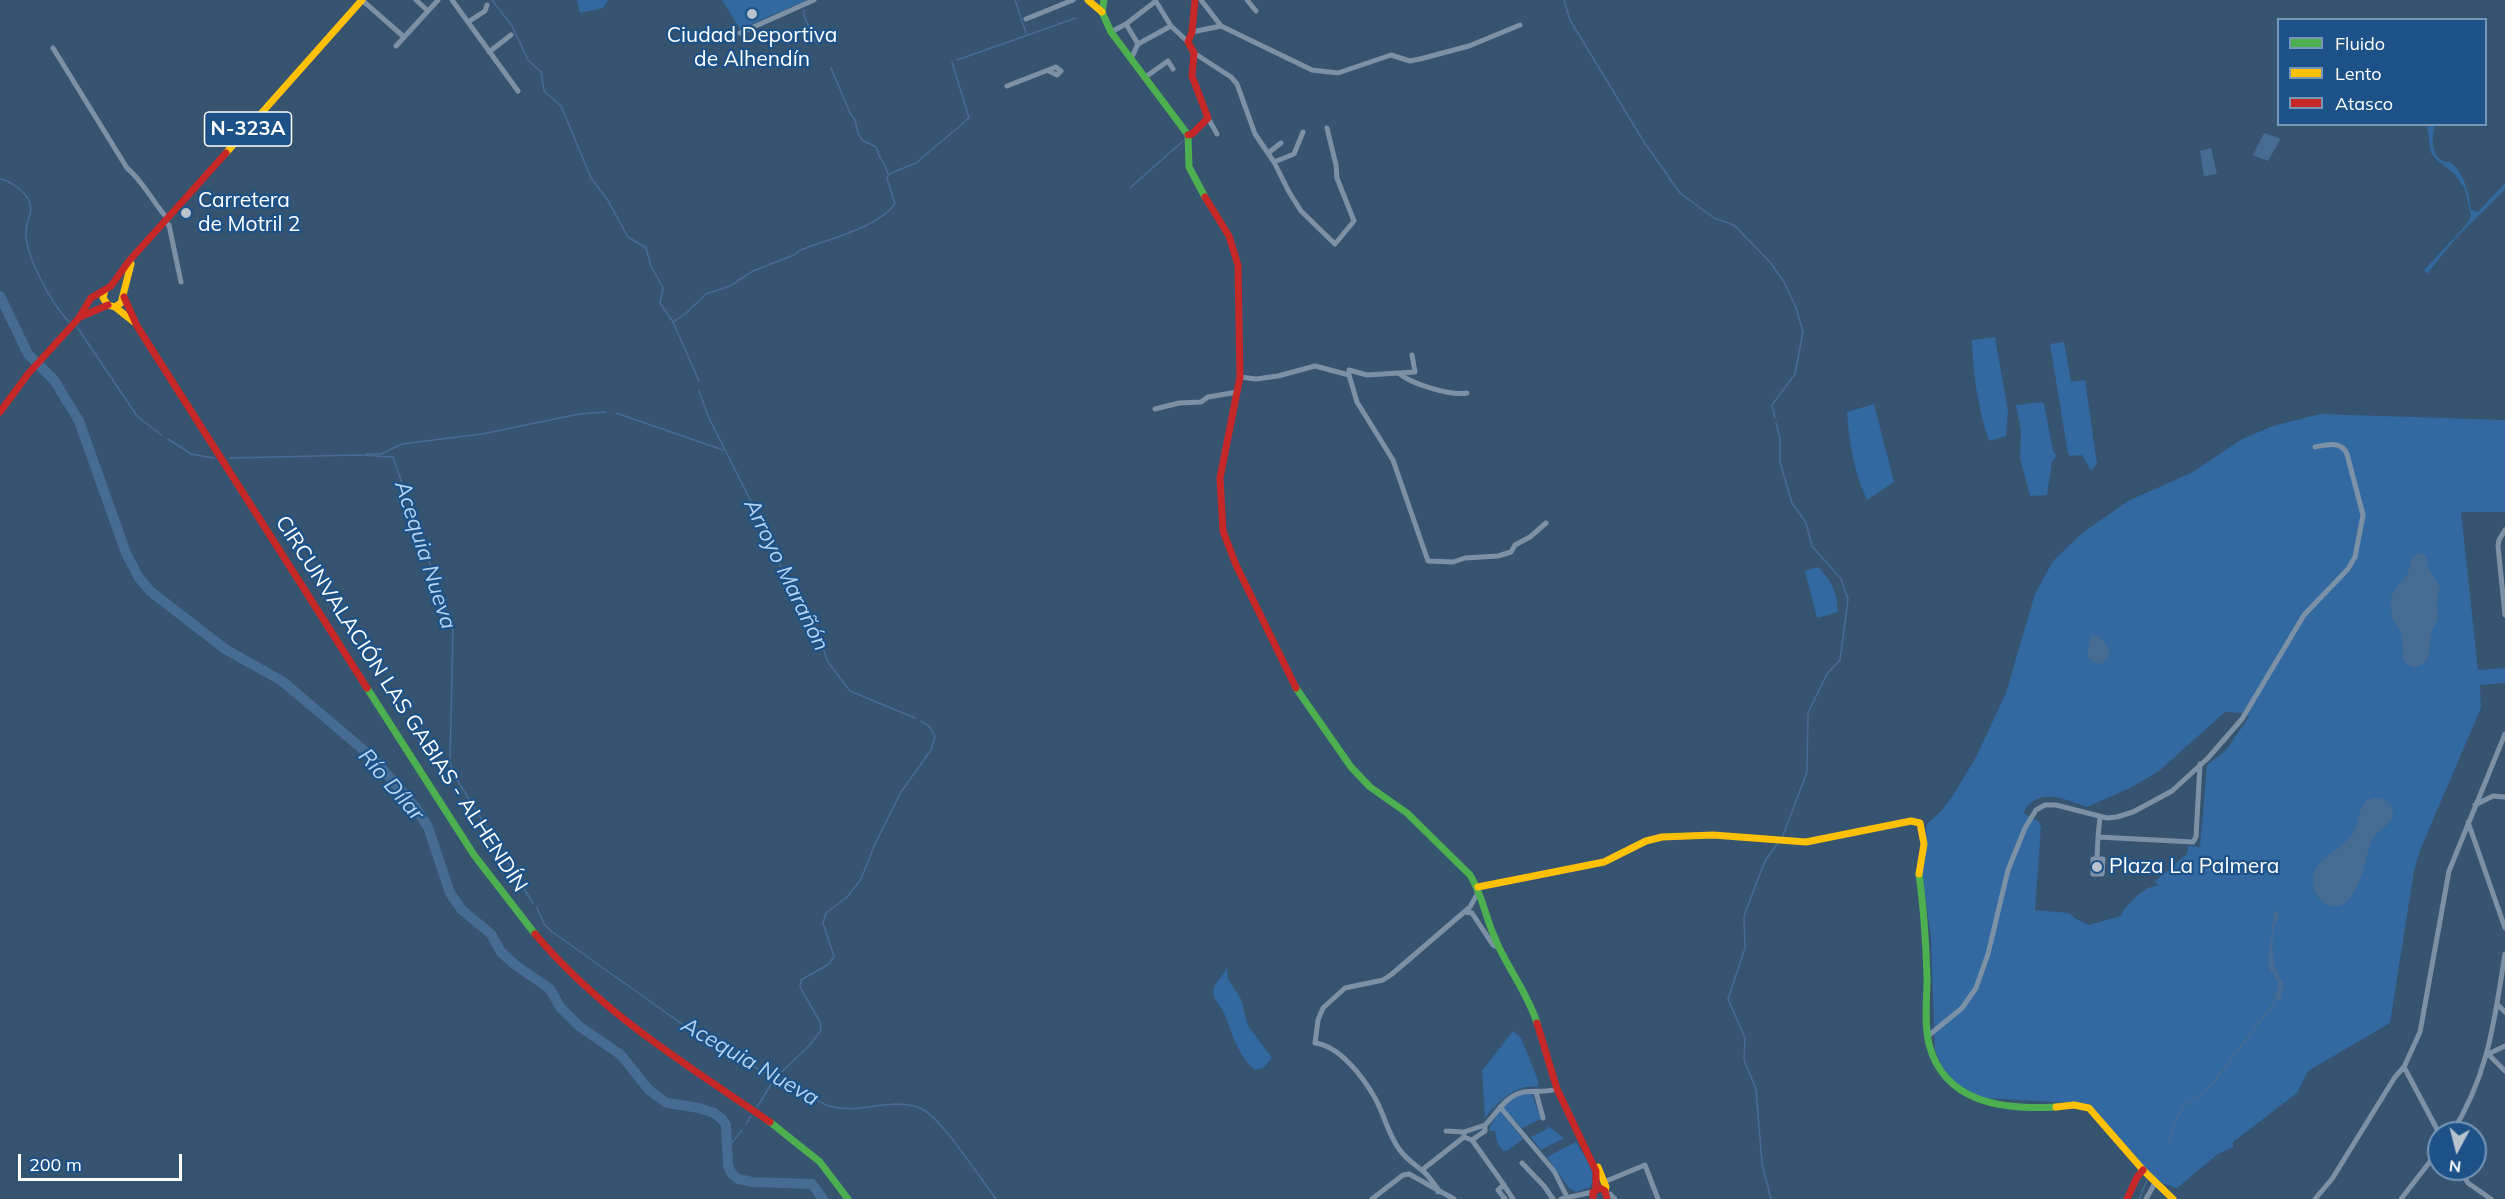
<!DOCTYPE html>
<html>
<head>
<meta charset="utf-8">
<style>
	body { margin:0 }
	#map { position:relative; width:2505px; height:1199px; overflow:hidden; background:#365370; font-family:Mulish,sans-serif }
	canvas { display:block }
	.legend { position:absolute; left:2277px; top:18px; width:210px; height:108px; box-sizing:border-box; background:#1d5289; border:2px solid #7797b8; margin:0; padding:8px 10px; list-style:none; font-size:18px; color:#fff }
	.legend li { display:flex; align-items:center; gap:12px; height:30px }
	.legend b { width:30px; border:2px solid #7797b8 }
	.north { position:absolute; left:2427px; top:1121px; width:60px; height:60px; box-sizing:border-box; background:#1d5289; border:2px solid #7797b8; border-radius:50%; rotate:187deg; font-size:16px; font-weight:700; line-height:24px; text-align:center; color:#fff }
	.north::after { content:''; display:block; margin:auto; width:21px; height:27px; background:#b9c3cd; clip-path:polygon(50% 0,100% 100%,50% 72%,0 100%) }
	.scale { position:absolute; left:18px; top:1154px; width:164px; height:27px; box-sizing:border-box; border:3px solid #fff; border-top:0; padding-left:8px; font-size:18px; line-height:21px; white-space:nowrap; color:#fff; -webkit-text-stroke:4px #1d5289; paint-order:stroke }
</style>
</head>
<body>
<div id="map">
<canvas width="2505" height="1199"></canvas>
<ul class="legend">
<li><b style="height:8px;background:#4caf50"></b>Fluido</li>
<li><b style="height:8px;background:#ffc107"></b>Lento</li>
<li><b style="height:8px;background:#c62828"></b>Atasco</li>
</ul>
<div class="north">N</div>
<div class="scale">200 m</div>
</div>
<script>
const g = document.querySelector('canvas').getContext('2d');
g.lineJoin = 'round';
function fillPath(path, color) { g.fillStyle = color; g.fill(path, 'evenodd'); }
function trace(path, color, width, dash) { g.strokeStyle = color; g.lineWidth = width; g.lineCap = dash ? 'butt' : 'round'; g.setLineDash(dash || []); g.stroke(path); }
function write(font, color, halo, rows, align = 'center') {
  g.font = font + ' Mulish,sans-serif'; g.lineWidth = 4.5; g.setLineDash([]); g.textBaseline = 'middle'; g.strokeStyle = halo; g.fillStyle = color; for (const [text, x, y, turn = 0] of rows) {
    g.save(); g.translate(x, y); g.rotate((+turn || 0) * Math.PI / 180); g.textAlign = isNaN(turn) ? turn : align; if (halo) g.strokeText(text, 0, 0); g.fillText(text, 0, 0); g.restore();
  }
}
fillPath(new Path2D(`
	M577,0h31l-5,8 -23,5z
	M722,0h85l-67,29z
	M2427,125h8c-4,14 -4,38 15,37 16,13 18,30 21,48l7,2 27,-29v6l-50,50 -28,35 -3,-4 43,-46 4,-8 -6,-27 -11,-16 -17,-13 -6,-7z
	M1995,337l13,74 -2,25 -17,5c-11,-33 -16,-66 -17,-101z
	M2064,342l7,40 14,-2 12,84 -6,7 -9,-16 -11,1 -3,-2 -18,-110z
	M2041,402l3,2 9,47 4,5 -5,5 -5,34 -17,1 -10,-38 1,-27 -5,-26z
	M1874,404l20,78 -27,18c-13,-28 -18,-58 -20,-88z
	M2320,414l185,6v92h-44l17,158 27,-2v15l-25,2 1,23 -61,142 -6,21 -24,152 -82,48 -11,22 -64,49v5l-15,7 -41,34 -19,-6 -68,-78 -106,-6 -23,-10 -16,-15 -10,-23 -4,-112 -9,-67 5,-23 -1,-20 2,-5 13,-12 11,-14 24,-40 30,-64 29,-99 18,-33 28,-27 47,-33 65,-29 49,-33 31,-13zM2225,712l18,1 6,4 -23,33 -19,15 -7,82 -12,-1 -1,8 -33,28 5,3 -11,3 -10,7 -13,13 -4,8 -32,9 -13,-6 -7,-6 -34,-3 6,-83 -3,-6 -15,-8c15,-27 41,-14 64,-6l43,-19 29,-17z
	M1818,567c14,14 19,25 20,45l-21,6 -12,-47z
	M1227,968l1,11 13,20 7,27 24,32 -9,10 -8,2c-17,-14 -23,-38 -31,-57 -3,-7 -14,-17 -10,-25 2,-6 10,-14 13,-20z
	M1513,1031l8,7 17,42v7c-22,-4 -41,16 -53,31l-3,-47z
	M1527,1093l5,1 9,25 -19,9 -20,-21 13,-10z
	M1500,1111l23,28 -16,12h-4l-6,-9 -2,-11h-5v-5z
	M1548,1126l16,12 -23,12 -10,-13 16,-8z
	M1576,1142c7,13 23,31 14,45l-14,5 -8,-5 -21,-30z`), '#3269a0');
fillPath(new Path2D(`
	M2264,133l15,5 1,2 -12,21 -15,-6z
	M2211,148l6,26 -13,2 -4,-25z
	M2417,553l8,2 5,17 10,14 -3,15 1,17 -7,16 -2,22 -5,8 -11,4 -10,-7 -1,-26 -10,-18 -2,-16 3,-9 14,-17 5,-17z
	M2093,634c9,2 17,12 16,22l-7,8 -10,-2 -5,-6 3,-18z
	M2374,798c9,0 19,4 19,15 0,11 -17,18 -21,28 -8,18 -14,75 -44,64 -8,-3 -12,-10 -14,-17 -7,-30 29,-36 40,-57 7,-12 2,-29 20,-33z
	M2277,910l2,8c-5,5 -5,11 -6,18 -2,20 2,32 11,50l-4,14 -6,-3c11,-22 -5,-18 -6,-36l6,-49z`), '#466c93');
trace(new Path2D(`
	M492,0l20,26 16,34 13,12 3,19 17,15 30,72 16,21 21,38 18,11 5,18 12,22 -3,15 13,19 26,59
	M1015,0l11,33
	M1564,0l6,20 74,122 36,51 34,25 20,7 36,37 14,20 12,26 7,24 -8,42 -23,31 3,13
	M804,10v6l13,28
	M957,60l119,-42
	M831,68l19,45 5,7 3,13 4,7 14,7c3,11 10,18 12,27
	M0,179c10,2 25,12 29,22 5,13 -3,18 -3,31 -1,24 27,74 44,91
	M1131,187l52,-46
	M673,322l12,-8 21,-20 24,-8 23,-15 41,-16 6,-5c29,-11 77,-22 95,-46l-8,-26 2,-4 27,-11 53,-45 -17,-56
	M77,327l60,89 24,19
	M699,391l10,27 51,101 38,88 20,28 10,27 22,29 65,27
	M616,413l107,37
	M1776,423l4,15v24l12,41 14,20 6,23 29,33 7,20 -8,61 -13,14 -19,39 -1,59 -25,66
	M168,439l23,15 23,4
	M366,454h15l21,-10 80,-10 97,-20 27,-2
	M230,458l129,-3 34,2 60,174 -3,130 3,12 80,130
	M537,908l7,16 7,7 155,110 120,64c22,8 47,0 69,-1 10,0 19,1 27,5 20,10 58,69 74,90
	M757,1107l18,-29 35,-33 11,-15 -1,-8 -20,-35 1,-7 28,-16 5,-8 -11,-33 3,-10 21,-16 14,-18 14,-35 26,-52 30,-42 4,-14 -6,-10 -8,-5
	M746,1124l5,-8
	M2169,1143l5,-21 10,-16 26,-19 67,-88
	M727,1149l15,-19
	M1771,1199l-9,-35 -6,-75 -12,-29 1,-22 -17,-39 17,-51 -1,-32 21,-55 12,-17
	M2139,1199l8,-19`), '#466c93', 1.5);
trace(new Path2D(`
	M0,296l28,58 26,26 25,41 47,132 13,25 11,13 75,58 57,32 91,77 43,50 12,19 22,66 12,17 29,24 10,18 13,12 36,25 10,18 19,19 42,29 28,35 18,13 32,5 15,5 8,6 4,6 2,41 4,8 6,5 14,3 60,2 11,15`), '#466c93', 10);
trace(new Path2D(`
	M362,0l42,37
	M416,0l12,11
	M452,0l66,91
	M1155,0l16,26 17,16
	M1201,0l20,26
	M1247,0l9,11
	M1026,19l47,-19
	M468,22l17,-11 2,-6
	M1126,24l12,20
	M1221,26l91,44 26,3 53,-18 19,6 10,-2 49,-13 51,-21
	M1111,32l15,-8 30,-23
	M1192,32l29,-6
	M740,33l74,-33
	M1138,44l33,-18
	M396,46l42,-46
	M53,48l74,120c17,14 26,35 41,51
	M489,52l22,-17
	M1194,53l37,24 6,7 18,50 19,28 15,30 12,19 34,33 19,-23 -17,-43 -1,-13 -9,-37
	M1131,59l7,-15
	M1144,78l24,-17 5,8
	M1007,86l49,-19 5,4 -4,4 -8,-4
	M1208,118l9,16
	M1268,153l13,-10
	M1274,162l20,-8 9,-22
	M165,222l4,3 12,57
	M1400,374c12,10 50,22 67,19
	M1349,375v-5l18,5 48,-3 -3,-17
	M1240,377l16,2 22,-3 37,-10 34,9 8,27 36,58 35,101 25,1 12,-4 33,-2 13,-4 4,-7 15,-8 16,-14
	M1155,409l24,-6 22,-1 7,-5 30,-5
	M2505,530l-6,10 -1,6 7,69
	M2475,805l18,-9 12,1
	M2100,817l-2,20 95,5 3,-5 4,-73
	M2468,822l37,106
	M2093,859h10l-1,15h-9z
	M2097,859l1,-22
	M1465,912l7,1 21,32 6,3
	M2497,1004l8,8
	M1928,1036l34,-28 14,-20 12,-34 20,-84 17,-42 11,-18 9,-5h11l51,13 10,-1 16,-5 39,-21 36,-33 34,-39 62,-104 44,-46 7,-12 8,-42 -16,-61c-6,-14 -20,-9 -32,-7
	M2505,1046l-17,8 17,17
	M2404,1067l35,66
	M1536,1092l7,26
	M1500,1107l54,64 13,26
	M1446,1131l18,1 21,-7
	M2452,1133c37,-60 42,-111 53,-179
	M1464,1137l8,3 13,-9v-6c12,-12 21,-30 39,-33 11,-2 21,1 33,-3
	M1472,1140l32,45
	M1522,1163l22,23 9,13
	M2459,1169l9,14 23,16
	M1422,1170l42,-33v-5
	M1604,1182l41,-17 13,34
	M1438,1192v-3c-5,-6 -9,-13 -15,-18 -9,-7 -17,-12 -24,-22 -11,-15 -15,-35 -24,-51 -12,-21 -35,-52 -60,-55l3,-23 5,-12 22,-20 38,-8 9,-6 78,-67 9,-16
	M1607,1194h3l5,5
	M1372,1199l31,-24 6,-1 45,25
	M1505,1199l-7,-9 6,-5 9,14
	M1561,1199l32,-7
	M2146,1199l9,-16
	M2315,1199l17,-20 63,-102 9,-10 16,-35 29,-161 56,-137
	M2401,1199l38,-49`), '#7d91a6', 5);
trace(new Path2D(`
	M1104,0l-2,12 9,20 77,103 1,32 16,30
	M367,688l107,167 61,79
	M1296,688l55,79 19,20 37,26 63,62c12,19 15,40 24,61 12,31 32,53 43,87
	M1919,874c5,36 7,70 8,105 0,20 -3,45 2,65 15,59 74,66 127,63
	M770,1122l50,40 28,37`), '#4caf50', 7);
trace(new Path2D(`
	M1088,0l14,12
	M226,153l136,-153
	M105,290l-2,8 5,7 7,2 6,-4 10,-39
	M115,307l19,15
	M1478,887l126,-25 42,-21 16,-4 51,-2 93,7 105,-21 9,2 4,21 -5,30
	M2056,1107l18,-2 15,3 54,62 30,29
	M1598,1167l8,20 -1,4`), '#ffc107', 7);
trace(new Path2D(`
	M1188,135l4,-1 16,-16 -16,-42 2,-23 -6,-11 4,-10 3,-32
	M1205,197l24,39 9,29 2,112 -20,101 3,53 13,34 60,123
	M124,297l13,29 230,362
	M80,317l28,-12
	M0,412l28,-38 50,-55 13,-21 20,-12 18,-25 97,-108
	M535,934c69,81 149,129 235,188
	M1537,1023l20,66 39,82v18
	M1593,1199v-7l7,-4 5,3 2,8
	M2127,1199l10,-22 6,-7`), '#c62828', 7);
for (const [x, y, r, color] of [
	[752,14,6,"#b9c3cd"],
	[186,213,6,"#b9c3cd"],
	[2097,867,6,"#b9c3cd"]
]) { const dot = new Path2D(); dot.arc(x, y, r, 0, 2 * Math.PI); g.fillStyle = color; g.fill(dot); trace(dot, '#1d5289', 2); }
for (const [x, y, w] of [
	[248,129,87]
]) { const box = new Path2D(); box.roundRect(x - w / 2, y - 17, w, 34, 4.5); g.fillStyle = '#1d5289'; g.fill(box); trace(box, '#fff', 1.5); }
write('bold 20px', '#fff', null, [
	["N-323A",248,129]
]);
write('21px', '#fff', '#1d5289', [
	["Ciudad Deportiva",752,36,"center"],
	["de Alhendín",752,60,"center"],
	["Carretera",198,201],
	["de Motril 2",198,225],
	["Plaza La Palmera",2109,867]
], 'left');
write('21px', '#fff', '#1d5289', [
	["CIRCUNVALACIÓN LAS GABIAS - ALHENDÍN",401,704,57]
]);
write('italic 22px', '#b4d4f3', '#1d5289', [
	["Acequia Nueva",425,555,72],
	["Arroyo Marañón",786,575,64],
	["Río Dílar",391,785,49],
	["Acequia Nueva",750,1062,30]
]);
</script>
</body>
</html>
